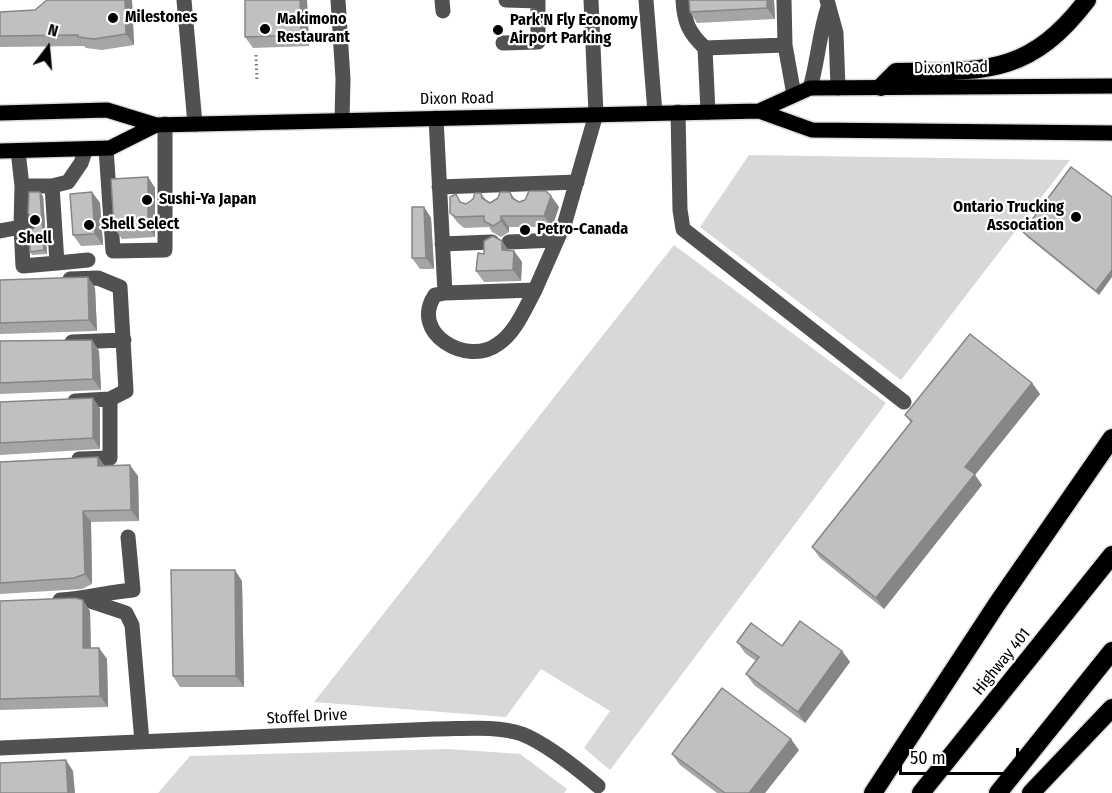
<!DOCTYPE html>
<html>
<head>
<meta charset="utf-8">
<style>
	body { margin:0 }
	#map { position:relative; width:1112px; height:793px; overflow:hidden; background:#fff; font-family:"Fira Sans Condensed",sans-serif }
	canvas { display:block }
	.north { position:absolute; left:18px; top:18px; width:60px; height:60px; -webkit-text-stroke:4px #fff; paint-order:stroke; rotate:16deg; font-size:16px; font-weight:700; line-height:24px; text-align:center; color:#000 }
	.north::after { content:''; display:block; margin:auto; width:21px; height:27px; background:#000; clip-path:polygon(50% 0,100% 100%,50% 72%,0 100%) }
	.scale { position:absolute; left:899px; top:748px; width:120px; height:27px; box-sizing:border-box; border:3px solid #000; border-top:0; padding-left:8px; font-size:18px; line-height:21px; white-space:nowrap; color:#000; -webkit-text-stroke:4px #fff; paint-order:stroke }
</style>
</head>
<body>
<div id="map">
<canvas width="1112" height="793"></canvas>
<div class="north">N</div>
<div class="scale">50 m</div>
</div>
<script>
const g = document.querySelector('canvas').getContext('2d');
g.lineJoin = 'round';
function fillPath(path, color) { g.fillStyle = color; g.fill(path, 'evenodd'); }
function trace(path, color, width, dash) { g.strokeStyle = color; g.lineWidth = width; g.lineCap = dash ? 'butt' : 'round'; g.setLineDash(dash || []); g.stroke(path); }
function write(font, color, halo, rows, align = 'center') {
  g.font = font + ' "Fira Sans Condensed",sans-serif'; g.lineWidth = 4.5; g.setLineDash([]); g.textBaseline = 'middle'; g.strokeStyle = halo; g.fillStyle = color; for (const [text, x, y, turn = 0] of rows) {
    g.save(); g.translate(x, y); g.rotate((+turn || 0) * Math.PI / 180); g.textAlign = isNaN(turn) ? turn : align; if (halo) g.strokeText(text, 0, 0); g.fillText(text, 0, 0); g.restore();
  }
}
fillPath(new Path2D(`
	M749,155l321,5 -169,220 -201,-153z
	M674,245l212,158 -276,367 -26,-22 26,-37 -69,-42 -35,48 -192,-15z
	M448,749l72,5 47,35 -3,4h-406l32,-37z`), '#d8d8d8');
const major = new Path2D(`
	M759,111l51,-23 302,-2
	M0,113l107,-3 49,15 603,-14 53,19 300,3
	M0,151l110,-3 46,-23`);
const highway = new Path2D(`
	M881,87l15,-15c88,-1 133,4 191,-72
	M873,793l124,-189 115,-166
	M921,793l191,-238
	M998,793l114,-142
	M1031,793l81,-85`);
trace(major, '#dbdbdb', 18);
trace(highway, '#dbdbdb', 21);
trace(new Path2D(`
	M256,55l1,26`), '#737373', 3, [1.5, 3]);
trace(new Path2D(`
	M184,0l11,124
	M338,0l5,79 -1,41
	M442,0l1,11
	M646,0l9,113
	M683,0c1,22 6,33 22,48l3,64
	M827,0l9,33 2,55
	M503,43l35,-1v-41l-32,-1
	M785,45l9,50
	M705,48l80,-3 -1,-45
	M810,88c8,-27 9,-54 18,-81
	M678,112l2,98 3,19 221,173
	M436,118l9,175 90,-3 30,-68 31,-108 -5,-114
	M106,148l7,103 52,-1v-126
	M18,151l4,35
	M439,187l138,-5
	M29,226l-8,1 1,-41h30
	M0,231l21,-4 2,39 34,-3 -5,-77 16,-4 13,-19 5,-14
	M509,242l48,-2
	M442,244l50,-2
	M57,263l31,-3
	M70,279l28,-1 22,9 6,104 -16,8 -35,2
	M445,293l-10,2c-26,38 32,72 63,49 18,-12 27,-36 37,-54
	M72,342l52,-2
	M79,459l31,-1v-59
	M84,599l42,14 6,12 10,117
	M60,600c25,-1 47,-8 73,-10l-5,-53
	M0,748l435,-19c28,0 61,-4 87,5 23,9 57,36 76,52`), '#515151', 15);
trace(major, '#000', 15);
trace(highway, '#000', 18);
fillPath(new Path2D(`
	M47,0h85l2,45 -32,5 -16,-2 -2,-2 -84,1v-35l35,-2z
	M307,0l2,46 -56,2 -8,-11z
	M689,0h85l1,19 -78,4 -7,-11z
	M1071,167l28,128 -73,-59 -3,-4z
	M148,177l7,11v49l-33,2 -8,-11z
	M92,192l8,11 3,42 -22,1 -8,-11z
	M510,192l5,7 4,3 32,-6 8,11 -7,20h-43v5l-8,5 -9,-5 -3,-5 -25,1 -6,-5 -8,-10 6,-19 5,9 5,1 7,-5 8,-6 5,7 4,3z
	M43,196l4,58 -15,1 -2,-3 6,-30 -8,-9z
	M424,207l7,11 3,51h-14l-8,-11z
	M502,241l7,10h5l8,11 -1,19 -37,1 -8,-11 8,-17z
	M88,277l7,11 2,43 -97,3v-54z
	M92,340l7,11 2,39 -101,4v-53z
	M1032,383l8,11 -65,81 7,10 -98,124 -64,-51 -8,-11 99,-124 -6,-8z
	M93,398l7,11v40l-100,6v-53z
	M98,457l6,8 34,11 1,45 -48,1 1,62 -10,5 -82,5v-132z
	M242,581l2,106h-64l-7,-11z
	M0,601l90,10 1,37h8l8,11 1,48 -108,3z
	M737,642l105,9 8,11 -45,61 -51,-38 -8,-11 10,-13 -11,-8z
	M799,750l-34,43h-48l-37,-28 -8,-11z`), '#a5a5a5');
fillPath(new Path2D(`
	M125,0h7l2,45 -8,-11z
	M300,0h7l2,46 -8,-11z
	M767,0h7l1,19 -8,-11z
	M148,177l7,11v49l-7,-11z
	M40,192l3,4 4,58 -3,-4z
	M92,192l8,11 3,42 -8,-11z
	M551,196l8,11 -7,20 -8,-11z
	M424,207l7,11 3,51 -8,-11z
	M501,216l8,11v5l-8,-11z
	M502,241l7,11 -7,-2z
	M514,251l8,11 -1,19 -8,-11z
	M1112,270v7l-13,18 -3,-4z
	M88,277l7,11 2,43 -8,-11z
	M92,340l7,11 2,39 -8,-11z
	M1032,383l8,11 -65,81 7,10 -98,124 -8,-11 89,-131z
	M93,398l7,11v40l-7,-11z
	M98,457l8,11 -8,-2z
	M130,465l8,11 1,45 -8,-11z
	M83,511l8,11 1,62 -7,-10z
	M235,570l7,11 2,106 -8,-11z
	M83,600l7,11 1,48 -8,-11z
	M99,648l8,11 1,48 -8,-11z
	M842,651l8,11 -45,61 -7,-11z
	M791,739l8,11 -34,43h-16z
	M66,760l7,11 2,22h-7z`), '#868686');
const building = new Path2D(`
	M47,0h78l1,34 -32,5 -16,-2v-2l-78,1v-24l35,-2z
	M245,0h55l1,35 -56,2z
	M689,0h78v8l-77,4z
	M1071,167l41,30v73l-16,21 -73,-59z
	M148,177v49l-34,2 -3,-49z
	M529,191h17l5,5 -7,20h-43v5l-8,5 -9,-5v-5l-28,1 -6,-4v-16l6,-3 4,8 6,2 7,-5 2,-6h6l1,5 8,5 8,-5 2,-6h10l2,6 7,4 6,-2z
	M29,192h11l4,58 -14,2 -1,-20 6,-5 1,-5 -8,-9z
	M92,192l3,42 -22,1 -3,-41z
	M412,207h12l2,51h-14z
	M493,236l9,5v9l12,1 -1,19 -37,1 2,-18 6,1v-13z
	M88,277l1,43 -89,3v-43z
	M970,334l62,49 -67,84 10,7 -99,124 -64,-51 100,-126 -7,-6z
	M92,340l1,39 -93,4v-42z
	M93,398v40l-93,5v-41z
	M98,457v9l32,-1 1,45 -48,1 2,63 -11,4 -74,5v-121z
	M171,570h64l1,106h-63z
	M75,598l8,2v48h16l1,48 -100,3v-98z
	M800,621l42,30 -44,61 -52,-38 13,-17 -22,-15 14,-19 31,23z
	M722,688l69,51 -42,54h-24l-53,-39z
	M66,760l2,33h-68v-30z`);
fillPath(building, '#c0c0c0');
trace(building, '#868686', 1.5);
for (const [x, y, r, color] of [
	[113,18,6,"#000"],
	[265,29,6,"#000"],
	[498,30,6,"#000"],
	[147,200,6,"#000"],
	[1076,217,6,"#000"],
	[35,220,6,"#000"],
	[89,225,6,"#000"],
	[525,230,6,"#000"]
]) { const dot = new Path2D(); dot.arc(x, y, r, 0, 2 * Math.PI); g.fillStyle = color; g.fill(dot); trace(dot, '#fff', 2); }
write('bold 16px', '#000', '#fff', [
	["Milestones",125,18],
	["Makimono",277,20],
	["Restaurant",277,38],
	["Park'N Fly Economy",510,21],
	["Airport Parking",510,39],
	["Sushi-Ya Japan",159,200],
	["Ontario Trucking",1064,208,"right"],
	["Association",1064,226,"right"],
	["Shell Select",101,225],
	["Petro-Canada",537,230],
	["Shell",35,239,"center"]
], 'left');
write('16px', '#000', '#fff', [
	["Dixon Road",951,68,-1],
	["Dixon Road",457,99,-1],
	["Highway 401",1002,662,-51],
	["Stoffel Drive",307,717,-3]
]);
</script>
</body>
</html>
